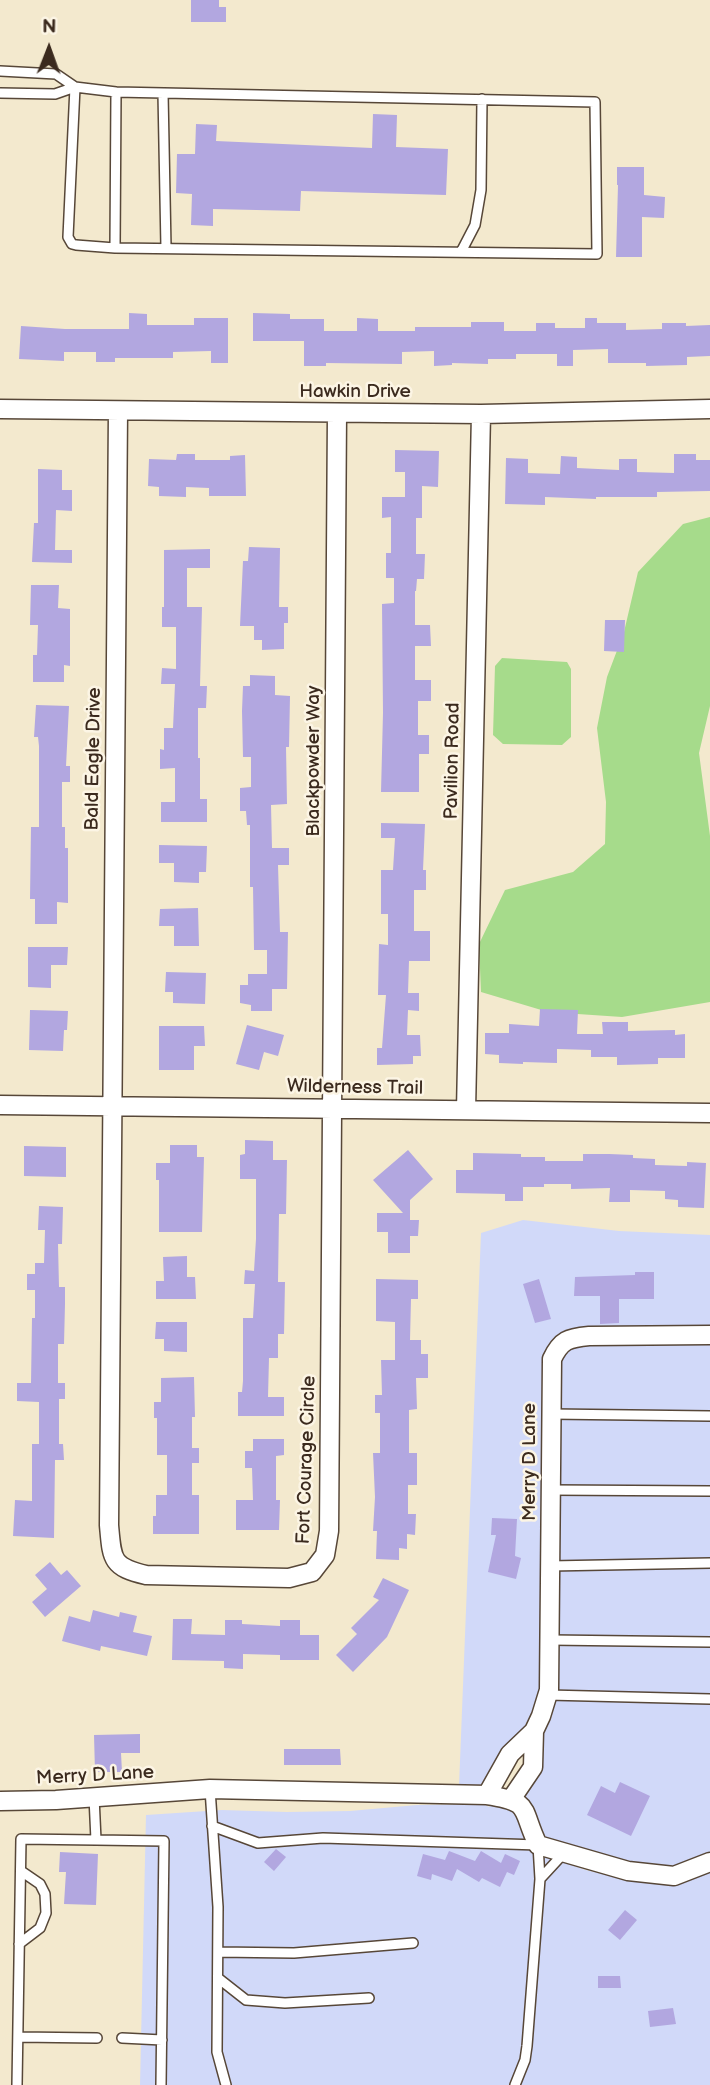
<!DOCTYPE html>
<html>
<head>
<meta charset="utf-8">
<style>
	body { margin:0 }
	#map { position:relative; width:710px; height:2085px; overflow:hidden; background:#f3e9ce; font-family:"Balsamiq Sans",sans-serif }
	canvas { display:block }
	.north { position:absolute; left:14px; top:14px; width:70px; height:70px; -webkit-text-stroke:5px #fcf5e5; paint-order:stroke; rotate:1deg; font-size:19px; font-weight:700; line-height:28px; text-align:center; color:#3b2a1e }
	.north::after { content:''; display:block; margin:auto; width:24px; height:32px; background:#3b2a1e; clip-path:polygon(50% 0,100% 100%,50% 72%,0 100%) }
</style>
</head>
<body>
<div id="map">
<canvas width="710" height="2085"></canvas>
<div class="north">N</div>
</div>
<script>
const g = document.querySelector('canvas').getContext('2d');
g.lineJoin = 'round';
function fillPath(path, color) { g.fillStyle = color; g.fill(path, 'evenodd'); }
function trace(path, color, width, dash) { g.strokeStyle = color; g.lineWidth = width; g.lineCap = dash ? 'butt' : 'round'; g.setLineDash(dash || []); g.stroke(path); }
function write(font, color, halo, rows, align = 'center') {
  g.font = font + ' "Balsamiq Sans",sans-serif'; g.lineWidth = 5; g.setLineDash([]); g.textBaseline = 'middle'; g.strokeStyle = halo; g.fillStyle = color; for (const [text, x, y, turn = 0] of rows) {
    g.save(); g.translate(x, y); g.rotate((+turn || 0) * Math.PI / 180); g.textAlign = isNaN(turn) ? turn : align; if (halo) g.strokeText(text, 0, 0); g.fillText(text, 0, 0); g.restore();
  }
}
fillPath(new Path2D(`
	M523,1220l96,11 91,4v91h-121l-21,4 -17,12 -6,13 -4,334 -12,33h-3v5l-23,23 -21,35 -23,1 22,-553z
	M710,1344v509l-37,14 -43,-5 -87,-25 -6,-12 -4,-18 -10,-11 19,-61 3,-3 15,-370 4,-9 10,-6 15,-2z
	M484,1804l5,3 2,-3 18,3 10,8 4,18 8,16 5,4 50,17 41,10 46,5 37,-13v213h-570l6,-270 76,-5 65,2 63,-1 67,-6z`), '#d1d9f9');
fillPath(new Path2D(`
	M710,517v189l-11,47 11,83v166l-88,15 -74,-5 -67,-20 -2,-48 26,-54 68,-18 32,-28 1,-42 -9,-74 10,-51 17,-45 14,-60 45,-48z
	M502,658l65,4 4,7v68l-9,8 -59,-1 -10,-9 2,-69z`), '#a6db8b');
fillPath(new Path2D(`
	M191,0h28v7h7v15h-35z
	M373,114l24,1 -1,32 52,2 -2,46 -145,-4 -1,20 -87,-2v17l-22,-1 1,-31 -16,-1 1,-39h18l1,-30 21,1 -1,16 156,7z
	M617,167h27v28l21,2 -1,21 -22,-1v40h-26l2,-72h-1z
	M129,313l18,1v11h47v-7h34v45h-17v-12l-38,1v6h-58v4h-19v-10h-32v9l-45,-2 2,-33 44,3h64z
	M253,313l37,1v5h34v12h33v-13l21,1v12h37v-4h56v-5h33v9h32v-8h19v5h30v-10h12v5h29v7l36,-1v-6h24v3l24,-1v31l-23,1v8l-41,1v-3h-38v-14l-35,1v16h-16v-12h-41v5h-28v5l-36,-1v2l-18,1v-15l-32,1v12l-76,-1v3h-22v-25h-51z
	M395,450l44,1 -1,36 -16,-1v32h-6v36h9l-1,25h-7l-1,12h-1v34h15l1,21h-16v34h16v21h-13v34h11v19h-10v38h-38l2,-79 -1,-109 12,-1v-25h-8v-25h5v-36l-9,1v-21h23v-25h-10z
	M177,454h18v6h35v-4l15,-1 1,41h-37v-8l-23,-1v10l-27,-1v-9l-11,-1 1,-27 27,1z
	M674,454h22v6h14v31l-53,1v5h-61v2l-51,-2v8l-40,-1 1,-46 22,1v14l32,1 1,-18 16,1v11l42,2v-11h18v13l37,1z
	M38,469l24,1v20h10v21l-16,-1 -1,40h17v13l-40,-1 2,-39h4z
	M249,547l31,1 -1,59h9v16h-4v26l-22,1v-10h-8v-14h-14l3,-65h5z
	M210,549v19h-23v39h15l-2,79h7l-1,22h-8v50h2v41h7v23h-46v-20h14v-34l-15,1v-20l4,1v-22h9l2,-44h-14l1,-16 14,1v-42h-14v-20h2v-57z
	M31,585h28l-1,23 12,1v57l-6,-1v17h-31v-27h4l1,-30h-8z
	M605,620h20l-1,32 -20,-1z
	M250,675l25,1v19l15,1 -1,51h-3l1,57 -16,1 1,43h17v17h-11l2,67h8l-1,57h-15v22h-21v-6l-11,-2v-18h8v-11h19v-24h-13l-1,-63h-3v-62h-3l-1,-14h-6v-23l11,-1v-30h-8l-1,-46 1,-25h7z
	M36,705l33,1 -3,60h4v16h-8v45h3v21h3v55l-11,-1v22h-22v-25h-5l1,-72h8v-81l-1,-9h-4z
	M381,823l44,1 -2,46h3v20h-12v41h16v30h-21l-1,32h11v18l-11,-1 -1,25h13l1,21h-8v8l-36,1v-17h5l4,-53h-8l1,-51 9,1v-31h-7v-44h12l2,-32h-14z
	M159,845l48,1 -1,26h-7v11l-25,-1v-19h-15z
	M198,908l1,38h-25v-20h-15l1,-17z
	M28,947h40l-1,18h-16v23l-23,-1z
	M166,972l40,1 -1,31 -32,-1v-11h-8z
	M540,1009l38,1 -1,24h26l-1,-12h26v9l47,-1v5l10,-1v24h-27v6l-41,1v-8h-26v-7l-34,-1v14l-34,-1v2l-24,-1v-8l-14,-1v-21h24v-9l30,2z
	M30,1010l38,1 -1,19h-3l-1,21 -34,-1z
	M247,1025l37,10 -6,21 -14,-4 -5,18 -23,-6z
	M159,1026h45l1,20h-11v24h-35z
	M245,1140l28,1v19h14l-1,54h-7l-1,68h7l-1,52h-6v24h-9l-1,39h16v19h-46v-24h4l1,-11v-63h10l2,-34h-11l1,-14 9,1 2,-32v-60h-16v-24l5,-1z
	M170,1145h27v12h7l-2,75h-43v-52h-3v-17h14z
	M24,1146l42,1v30l-42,-1z
	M408,1150l25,29 -23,21v20h9l-1,16h-8v17h-22v-21h-11v-19h26l-30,-33z
	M473,1153l48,1v3h24v4h38v-7h26l24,1v3l22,1v6l32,1v-4l19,1 -2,45 -26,-1v-7l-13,-1v-8l-35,-1v12h-21l1,-14 -39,1v-5h-27v3h-21v14h-18v-7l-49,-1v-23h17z
	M39,1206l24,1 -1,37h-4l1,43h6v17l-1,40h-6v39h7v16h-6v45h4l1,16h-9l-1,78 -41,-2 2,-36 17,1v-57h7v-42l-22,-1v-18h14l1,-65h3v-28h-8v-16h8v-11h9l1,-33h-7z
	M187,1256v21h8l1,22h-40v-18h8l-1,-24z
	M635,1272h19v27h-35v24l-19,1v-28h-26l1,-19 60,-2z
	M376,1279l42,1v19h-7l-1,41h11v14h7v24h-12l1,31 -8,1v43h8v32h-9v29h8l-1,21 -8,-1v15l-8,-1v12l-23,-1 1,-28h-4l2,-34 -2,-44h7v-40h-5v-18h7l-1,-35h14v-38l-19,-1z
	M539,1279l12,40 -16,4 -12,-39z
	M156,1322h31v30l-23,-1v-12h-9z
	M194,1377l1,40h-3v31h7v15h-7v32h7v39h-46v-18h3v-21h11v-40h-10v-37h-3v-16h7v-24z
	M253,1439h31v16l-8,1v44h4l-1,30h-43v-30h17l-1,-32h-7v-17h8z
	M492,1518l25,1 -2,37 6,2 -5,21 -28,-7 8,-37h-5z
	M50,1562l11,13 6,-5 14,16 -36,31 -13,-15 15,-13 -12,-14z
	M383,1578l26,12 -22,47 -34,35 -17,-17 21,-21 -6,-6 28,-28 -6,-3z
	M93,1610l26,7 1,-5 17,4 -4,16 19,4 -5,20 -46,-10 -1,5 -38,-10 7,-25 21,6z
	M173,1619h19l-1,15 34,1v-15h17v4l38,2v-6h20v15h19v25h-39v-5l-37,-1v15l-19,-1v-7l-52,-1z
	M140,1734v19h-19l1,19h-27l-1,-37z
	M284,1749h56l1,16h-57z
	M620,1782l30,14 -19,40 -44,-21 14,-29 14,7z
	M276,1849l10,8 -12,14 -10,-9z
	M449,1851l26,10 6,-10 20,12 4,-9 15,7 -6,14 -7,-3 -7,15 -18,-9 -3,4 -22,-13 -5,12 -20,-7 -1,6 -14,-4 6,-22 22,6z
	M60,1852l38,2 -2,51 -32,-1 2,-32h-7z
	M625,1910l12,10 -17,20 -12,-10z
	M598,1976h22l1,12h-23z
	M673,2008l3,16 -26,3 -2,-16z`), '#b2a7e0');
const lane = new Path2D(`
	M0,71l56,3 19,13 -20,7 -55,-1
	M163,93l3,155
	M115,248l-39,-3 -4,-1 -4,-7 7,-150 41,5 -1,156 482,6 -2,-152 -479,-10
	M461,252l14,-27 6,-35 1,-91
	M551,1414l159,2
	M551,1490l159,1
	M550,1566l160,-3
	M550,1640l160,2
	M548,1695l162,4
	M210,1789l8,118 -1,145 9,33
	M94,1797l2,43 68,1 -3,244
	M212,1826l46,17 65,-5 215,7 2,34 24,-26
	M19,1944l21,-16 6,-15 -1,-19 -5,-10 -19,-13
	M218,1952l76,1 119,-10
	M218,1978l28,22 39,3 84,-5
	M18,2037l79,1
	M122,2038l40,2
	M17,2085l4,-246 75,1
	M515,2085l10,-25 2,-14 13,-167`);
const street = new Path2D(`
	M0,409l481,5 229,-5
	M118,411l-9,1114c3,34 2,42 37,50l143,3 23,-6 13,-17 4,-24 8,-1118
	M0,1105l710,8
	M466,1110l15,-696
	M487,1795l23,-41 24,-23 7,-15 8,-26 3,-331c9,-19 16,-21 37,-23l121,-1
	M512,1798l21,-31 1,-36
	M0,1801l56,-1 154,-11 277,6c46,7 33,13 51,50l90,26 46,5 36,-14`);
trace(lane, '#574738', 12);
trace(street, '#574738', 21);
trace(lane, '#fff', 9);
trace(street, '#fff', 18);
write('19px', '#3b2a1e', '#fcf5e5', [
	["Hawkin Drive",355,392],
	["Bald Eagle Drive",94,759,-89],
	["Blackpowder Way",314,761,-90],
	["Pavilion Road",453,761,-89],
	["Wilderness Trail",355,1088,1],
	["Fort Courage Circle",307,1460,-88],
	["Merry D Lane",530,1462,-90],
	["Merry D Lane",95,1776,-3]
]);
</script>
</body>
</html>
